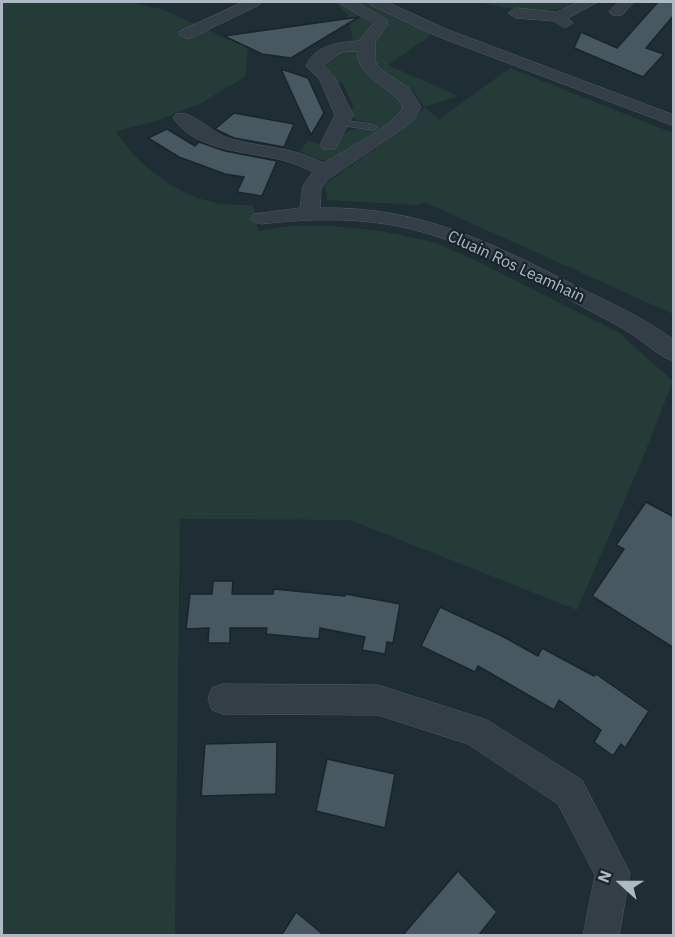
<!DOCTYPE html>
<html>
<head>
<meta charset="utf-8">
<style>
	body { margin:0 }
	#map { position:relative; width:675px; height:937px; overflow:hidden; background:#1f2d35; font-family:"IBM Plex Sans",sans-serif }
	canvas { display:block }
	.frame { position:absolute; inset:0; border:3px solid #adbac3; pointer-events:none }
	.north { position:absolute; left:591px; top:853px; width:60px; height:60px; -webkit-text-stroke:4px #18232a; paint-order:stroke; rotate:291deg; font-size:16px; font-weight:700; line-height:24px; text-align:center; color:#adbac3 }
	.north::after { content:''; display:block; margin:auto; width:21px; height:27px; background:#adbac3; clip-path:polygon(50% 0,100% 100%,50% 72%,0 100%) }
</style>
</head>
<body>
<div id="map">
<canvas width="675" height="937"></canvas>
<div class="frame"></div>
<div class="north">N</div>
</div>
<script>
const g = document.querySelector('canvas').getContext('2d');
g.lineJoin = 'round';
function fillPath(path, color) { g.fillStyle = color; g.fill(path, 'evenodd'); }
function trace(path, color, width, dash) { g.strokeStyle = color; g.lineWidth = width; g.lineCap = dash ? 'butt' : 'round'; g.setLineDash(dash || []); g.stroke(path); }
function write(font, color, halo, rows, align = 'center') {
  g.font = font + ' "IBM Plex Sans",sans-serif'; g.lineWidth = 4.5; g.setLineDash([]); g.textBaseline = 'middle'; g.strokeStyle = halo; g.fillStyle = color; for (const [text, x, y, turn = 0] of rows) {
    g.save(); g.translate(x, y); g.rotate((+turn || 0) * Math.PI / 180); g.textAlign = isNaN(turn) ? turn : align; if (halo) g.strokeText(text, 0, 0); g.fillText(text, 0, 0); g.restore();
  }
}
fillPath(new Path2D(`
	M2,2h125l35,7 86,39 -3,29 -45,27 -47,18 -37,9c22,35 59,63 100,72 12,2 25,2 37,2l5,26 31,-5h44l49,5 51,11 40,17 145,73 55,49 -33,84 -63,145 -227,-90 -170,-1 -5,416h-173z
	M335,2h5l33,19 2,4 -14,17h-8l-5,-27z
	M354,2h13l64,29 -2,6 -41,28 71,31 -35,11 15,12 71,-51 163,65v181l-249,-112 -6,3 -91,-5 -2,-16 90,-64 9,-13 -11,-17 -24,-11 -13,-13 -3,-13 2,-11 13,-15 -2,-7z
	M478,2h104c-35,15 -68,8 -104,0z
	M357,49l9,25 12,10 13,5 14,16 -4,12 -70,44c-12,1 -19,-6 -31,-9l7,-11 28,7c11,-21 15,-20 38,-18l2,-7c-12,-2 -23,-1 -28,-13l7,-2 -12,-26h-6l-3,-7 -12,-11 21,-14z`), '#243b37');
const building = new Path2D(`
	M658,2h16v13l-28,33 18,6 -21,23 -69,-29 7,-16 36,16z
	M359,17l-68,41 -29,-4 -38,-18z
	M281,69l27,9 16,35 -13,22z
	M234,113l60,11 -10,23 -50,-9 -19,-9z
	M167,129l28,17 4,-4 26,9 52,10 -15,35 -25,-4 7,-15 -19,-3 -46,-17 -31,-19z
	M646,502l28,15v131l-82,-52 32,-47 -8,-4z
	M213,581h20l-1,13h41l1,-5 71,7 1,-2 54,10 -7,39 -6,-1 -2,12 -23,-4 3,-13 -45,-9 -1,11 -53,-5 1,-6h-37v15h-22l1,-15 -23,1 4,-35h22z
	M440,607l62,29 36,20 4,-8 52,28 2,-2 53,37 -24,37 -4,-4 -8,12 -19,-14 7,-12 -42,-30 -5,10 -76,-44 -3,6 -54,-26z
	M277,742l-1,52 -75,2 4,-52z
	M327,759l68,15 -10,54 -69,-17z
	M458,871l39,41 -19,24h-76z
	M296,912l29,24h-44z`);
fillPath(building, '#475861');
trace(building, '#1a252d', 1.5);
const service = new Path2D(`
	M341,120l32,4 5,3 -5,3 -35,-5v-4z`);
const minor = new Path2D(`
	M243,2h18l-2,3 -66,32 -6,2 -8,-5 2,-3z
	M339,2h17l30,17 2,6 -13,17v19l5,8 29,19 12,19 -7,13 -8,6 -79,54 -6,9 -1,19c99,-2 169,34 254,77 34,17 69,32 100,55v21c-12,-3 -21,-12 -31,-19 -13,-10 -28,-18 -43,-26 -59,-31 -120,-69 -185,-86 -51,-13 -103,-12 -154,-6l-7,-2 -3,-4 3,-4 46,-6 3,-22 10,-14c-9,-4 -18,-9 -27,-11 -36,-10 -88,-8 -113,-43l3,-4c17,-4 33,17 49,23 23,8 49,9 73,16 9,2 18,7 26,10 19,-12 72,-38 79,-56 -12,-22 -45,-27 -46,-56l-16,1 -18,13 12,13 18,37 -18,34h-12l-3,-4 15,-30 -15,-35 -14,-14c9,-21 33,-24 53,-25l14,-17z
	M369,2h18l59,27 228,86v11l-240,-91 -63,-30z
	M580,2h18l-30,16 5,5 -8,5 -11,-7 -38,-3 -8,-5 8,-5 40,4z
	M619,2h15l-12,13h-10l-3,-3z
	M223,684l155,1 109,35 95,60 48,93 -11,63h-36l12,-61 -37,-71 -90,-60 -90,-29 -155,-1 -11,-4 -4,-11 4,-11z`);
trace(service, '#505c64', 1);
trace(minor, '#505c64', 1);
fillPath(service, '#333e46');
fillPath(minor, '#333e46');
write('16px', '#adbac3', '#18232a', [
	["Cluain Ros Leamhain",516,267,25]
]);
</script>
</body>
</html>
